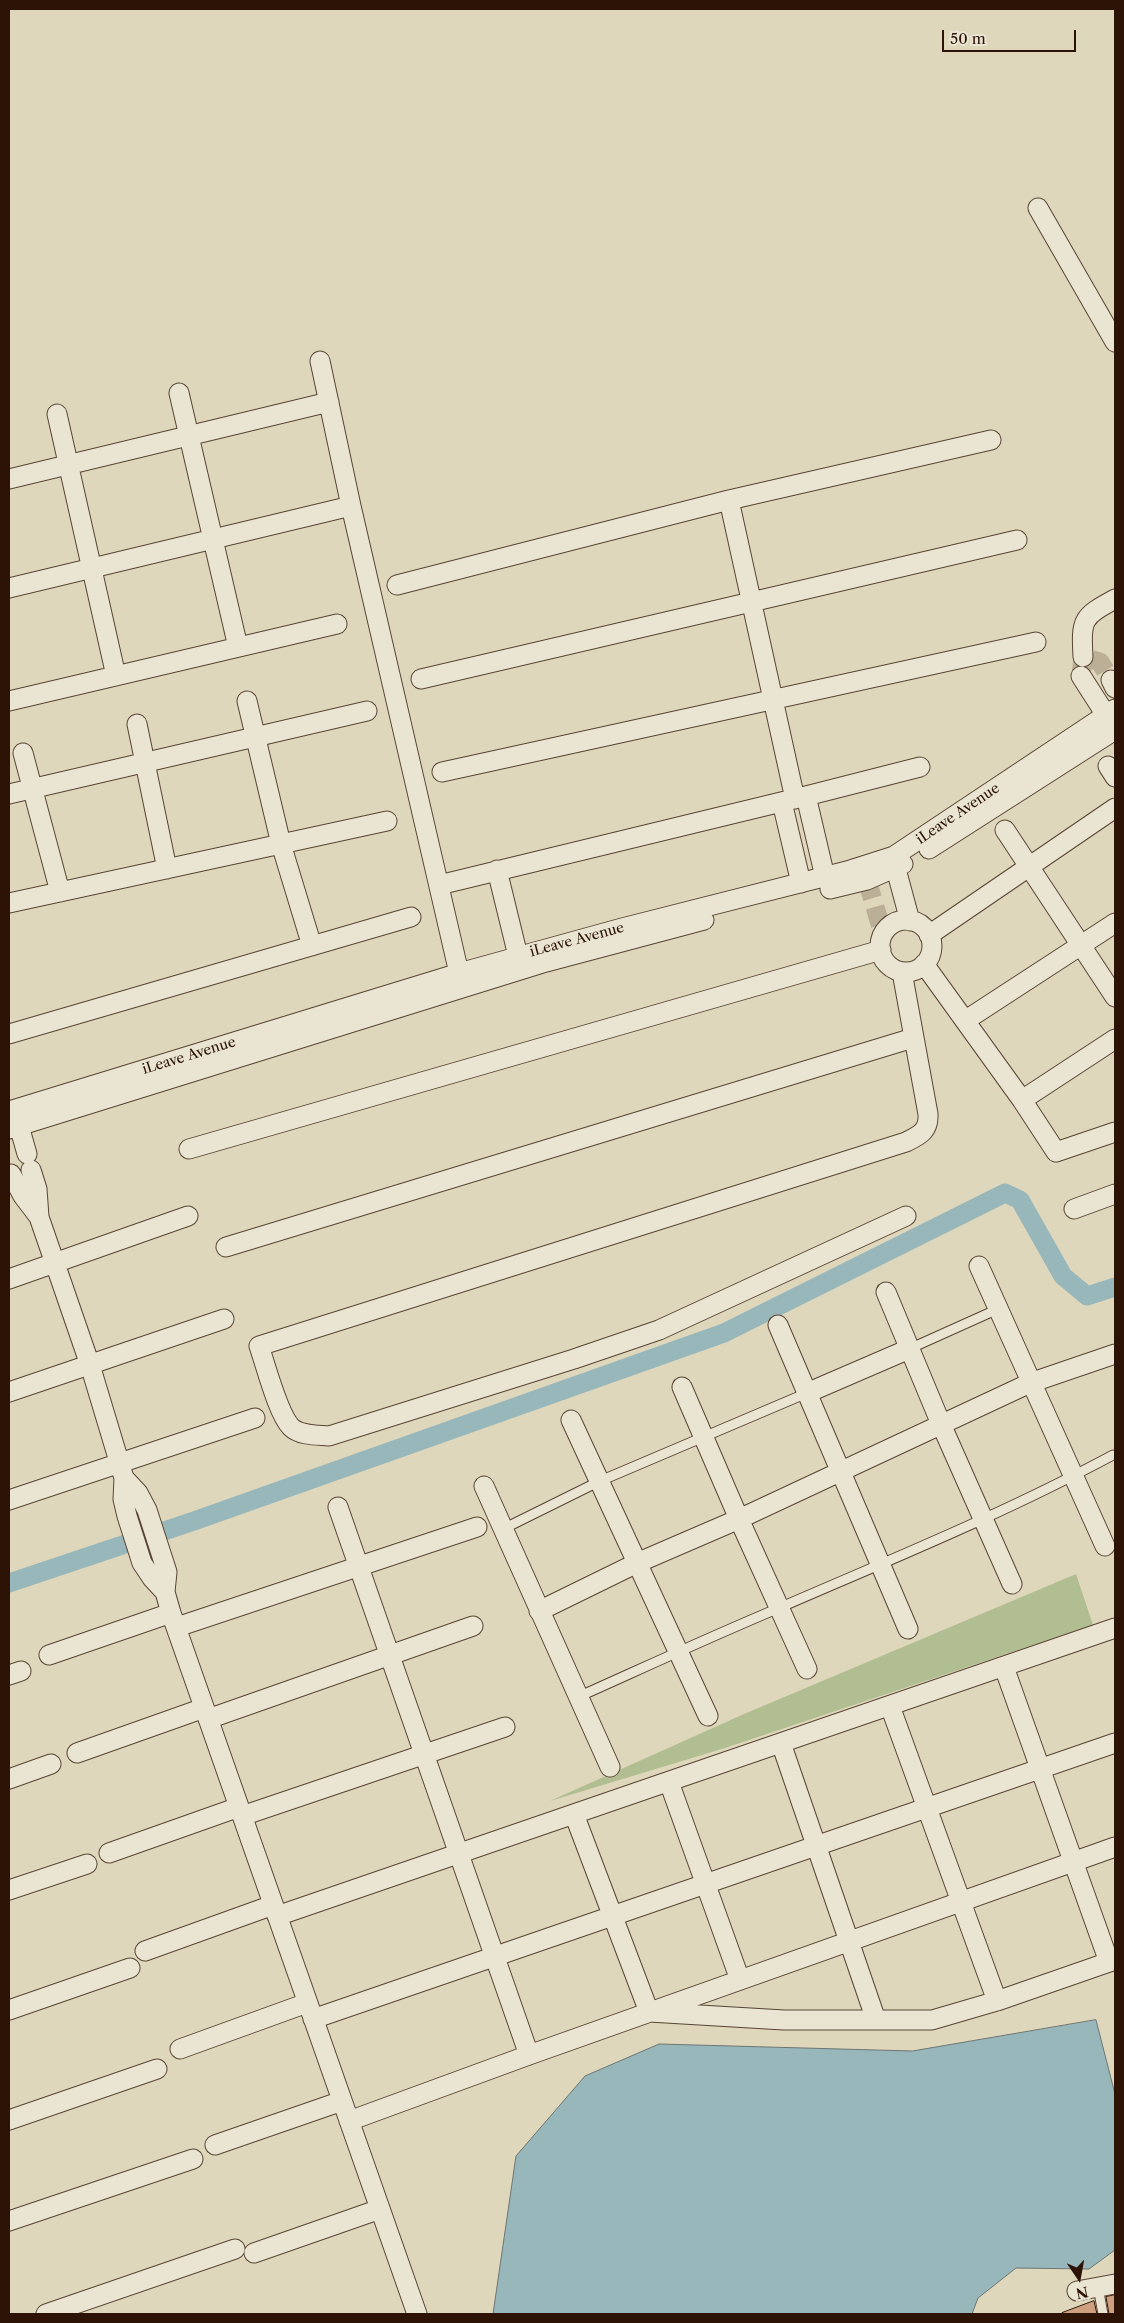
<!DOCTYPE html>
<html>
<head>
<meta charset="utf-8">
<style>
	body { margin:0 }
	#map { position:relative; width:1124px; height:2323px; overflow:hidden; background:#dfd7bc; font-family:"Libre Caslon Text",serif }
	canvas { display:block }
	.frame { position:absolute; inset:0; border:10px solid #2c1305; pointer-events:none }
	.north { position:absolute; left:1054px; top:2253px; width:50px; height:50px; -webkit-text-stroke:4px #eae5d3; paint-order:stroke; rotate:168deg; font-size:14px; font-weight:700; line-height:20px; text-align:center; color:#2c1305 }
	.north::after { content:''; display:block; margin:auto; width:18px; height:22px; background:#2c1305; clip-path:polygon(50% 0,100% 100%,50% 72%,0 100%) }
	.scale { position:absolute; left:942px; top:30px; width:134px; height:22px; box-sizing:border-box; border:2px solid #2c1305; border-top:0; padding-left:6px; font-size:15px; line-height:18px; white-space:nowrap; color:#2c1305; -webkit-text-stroke:4px #eae5d3; paint-order:stroke }
</style>
</head>
<body>
<div id="map">
<canvas width="1124" height="2323"></canvas>
<div class="frame"></div>
<div class="north">N</div>
<div class="scale">50 m</div>
</div>
<script>
const g = document.querySelector('canvas').getContext('2d');
g.lineJoin = 'round';
function fillPath(path, color) { g.fillStyle = color; g.fill(path, 'evenodd'); }
function trace(path, color, width, dash) { g.strokeStyle = color; g.lineWidth = width; g.lineCap = dash ? 'butt' : 'round'; g.setLineDash(dash || []); g.stroke(path); }
function write(font, color, halo, rows, align = 'center') {
  g.font = font + ' "Libre Caslon Text",serif'; g.lineWidth = 4; g.setLineDash([]); g.textBaseline = 'middle'; g.strokeStyle = halo; g.fillStyle = color; for (const [text, x, y, turn = 0] of rows) {
    g.save(); g.translate(x, y); g.rotate((+turn || 0) * Math.PI / 180); g.textAlign = isNaN(turn) ? turn : align; if (halo) g.strokeText(text, 0, 0); g.fillText(text, 0, 0); g.restore();
  }
}
fillPath(new Path2D(`
	M1076,1574l17,51 -368,123 -175,53 194,-87z`), '#b1be91');
const water = new Path2D(`
	M1096,2020l19,74v156l-26,19 -73,-1 -38,30 -6,16h-479l23,-158 69,-80 74,-32 253,7z`);
fillPath(water, '#98b7bb');
trace(water, '#6d7572', 1);
trace(new Path2D(`
	M9,1583l185,-62 530,-188 281,-140 15,7 43,76 24,20 28,-9`), '#98b7bb', 19);
const building = new Path2D(`
	M1115,2295v19h-6l-3,-17z
	M1094,2301l3,13h-35v-1z`);
fillPath(building, '#cea07f');
trace(building, '#2c1305', 1);
trace(new Path2D(`
	M1081,676l2,-19 17,5 11,18
	M867,880l16,54`), '#bbb097', 19, [19, 9]);
const lane = new Path2D(`
	M909,1349l89,-40
	M503,1529l97,-48 207,-88
	M578,1697c67,-30 134,-61 201,-89 113,-49 226,-95 334,-153
	M1098,2287l5,27`);
const street = new Path2D(`
	M1038,208l77,134
	M320,361l31,145 108,467
	M179,393l59,254
	M57,414l59,262
	M9,479l320,-77
	M729,500l66,299
	M397,585l332,-85 262,-60
	M9,588l342,-82
	M1083,657c-2,-38 -1,-40 32,-58
	M1081,676l25,39
	M421,679l596,-139
	M1111,680l4,8
	M9,701l328,-77
	M247,701l34,143 31,102
	M137,724l30,145
	M23,753l37,139
	M1108,766l7,11
	M442,772l594,-130
	M9,794l358,-83
	M806,796l19,81
	M782,802l19,81
	M1005,830l110,167
	M929,849l186,-119
	M896,869l14,52
	M497,870l21,86
	M439,885l367,-89 114,-29
	M830,889l37,-9 36,-16
	M9,903l378,-82
	M880 946a26 26 0 1 1 52 0a26 26 0 1 1-52 0Z
	M929,935l186,-127
	M924,964l98,136 34,52 59,-20
	M902,972l26,142c1,17 -8,21 -22,28l-647,204c7,20 19,68 32,81 9,9 27,8 38,9l245,-77 85,-29 247,-114
	M966,1020l149,-97
	M9,1034l402,-117
	M1022,1100l93,-61
	M9,1111l450,-138 163,-45 225,-57 47,-15 221,-147
	M16,1115l11,39
	M9,1129l537,-167 158,-42
	M189,1149l692,-199
	M31,1170l6,19 2,28 51,148 34,113 -1,21 4,17 15,47 10,15 13,14
	M11,1174l12,22 16,21
	M1074,1209l41,-15
	M226,1247l687,-209
	M979,1266l126,280
	M9,1279l179,-63
	M886,1292l55,132 71,160
	M778,1325l130,304
	M682,1387l57,132 68,150
	M9,1392l215,-73
	M807,1393l102,-44
	M571,1420l137,296
	M124,1478l14,15 9,17 20,62 -2,20 6,21 246,701
	M484,1486l126,281
	M9,1500l246,-82
	M338,1507l191,548
	M539,1611l98,-48 102,-44 291,-136 85,-29
	M177,1627l300,-100
	M49,1655l122,-42
	M1004,1667l105,295
	M9,1675l12,-4
	M890,1706l107,295
	M208,1719l265,-93
	M781,1743l95,277
	M77,1753l127,-45
	M9,1779l42,-15
	M669,1782l71,198
	M574,1814l75,198 135,8h148l65,-19 118,-41
	M242,1816l263,-89
	M109,1853l130,-46
	M9,1890l78,-26
	M277,1916l838,-288
	M145,1951l128,-46
	M9,2010l121,-42
	M313,2019l802,-276
	M180,2049l127,-46
	M9,2120l148,-51
	M349,2121l180,-66 586,-208
	M215,2145l127,-44
	M9,2221l184,-62
	M254,2253l126,-44
	M1077,2291l38,-7
	M46,2314l189,-65`);
trace(lane, '#594433', 11);
trace(street, '#594433', 21);
trace(lane, '#eae5d3', 9);
trace(street, '#eae5d3', 19);
write('14px', '#2c1305', '#eae5d3', [
	["iLeave Avenue",958,814,-34],
	["iLeave Avenue",577,940,-15],
	["iLeave Avenue",189,1056,-17]
]);
</script>
</body>
</html>
